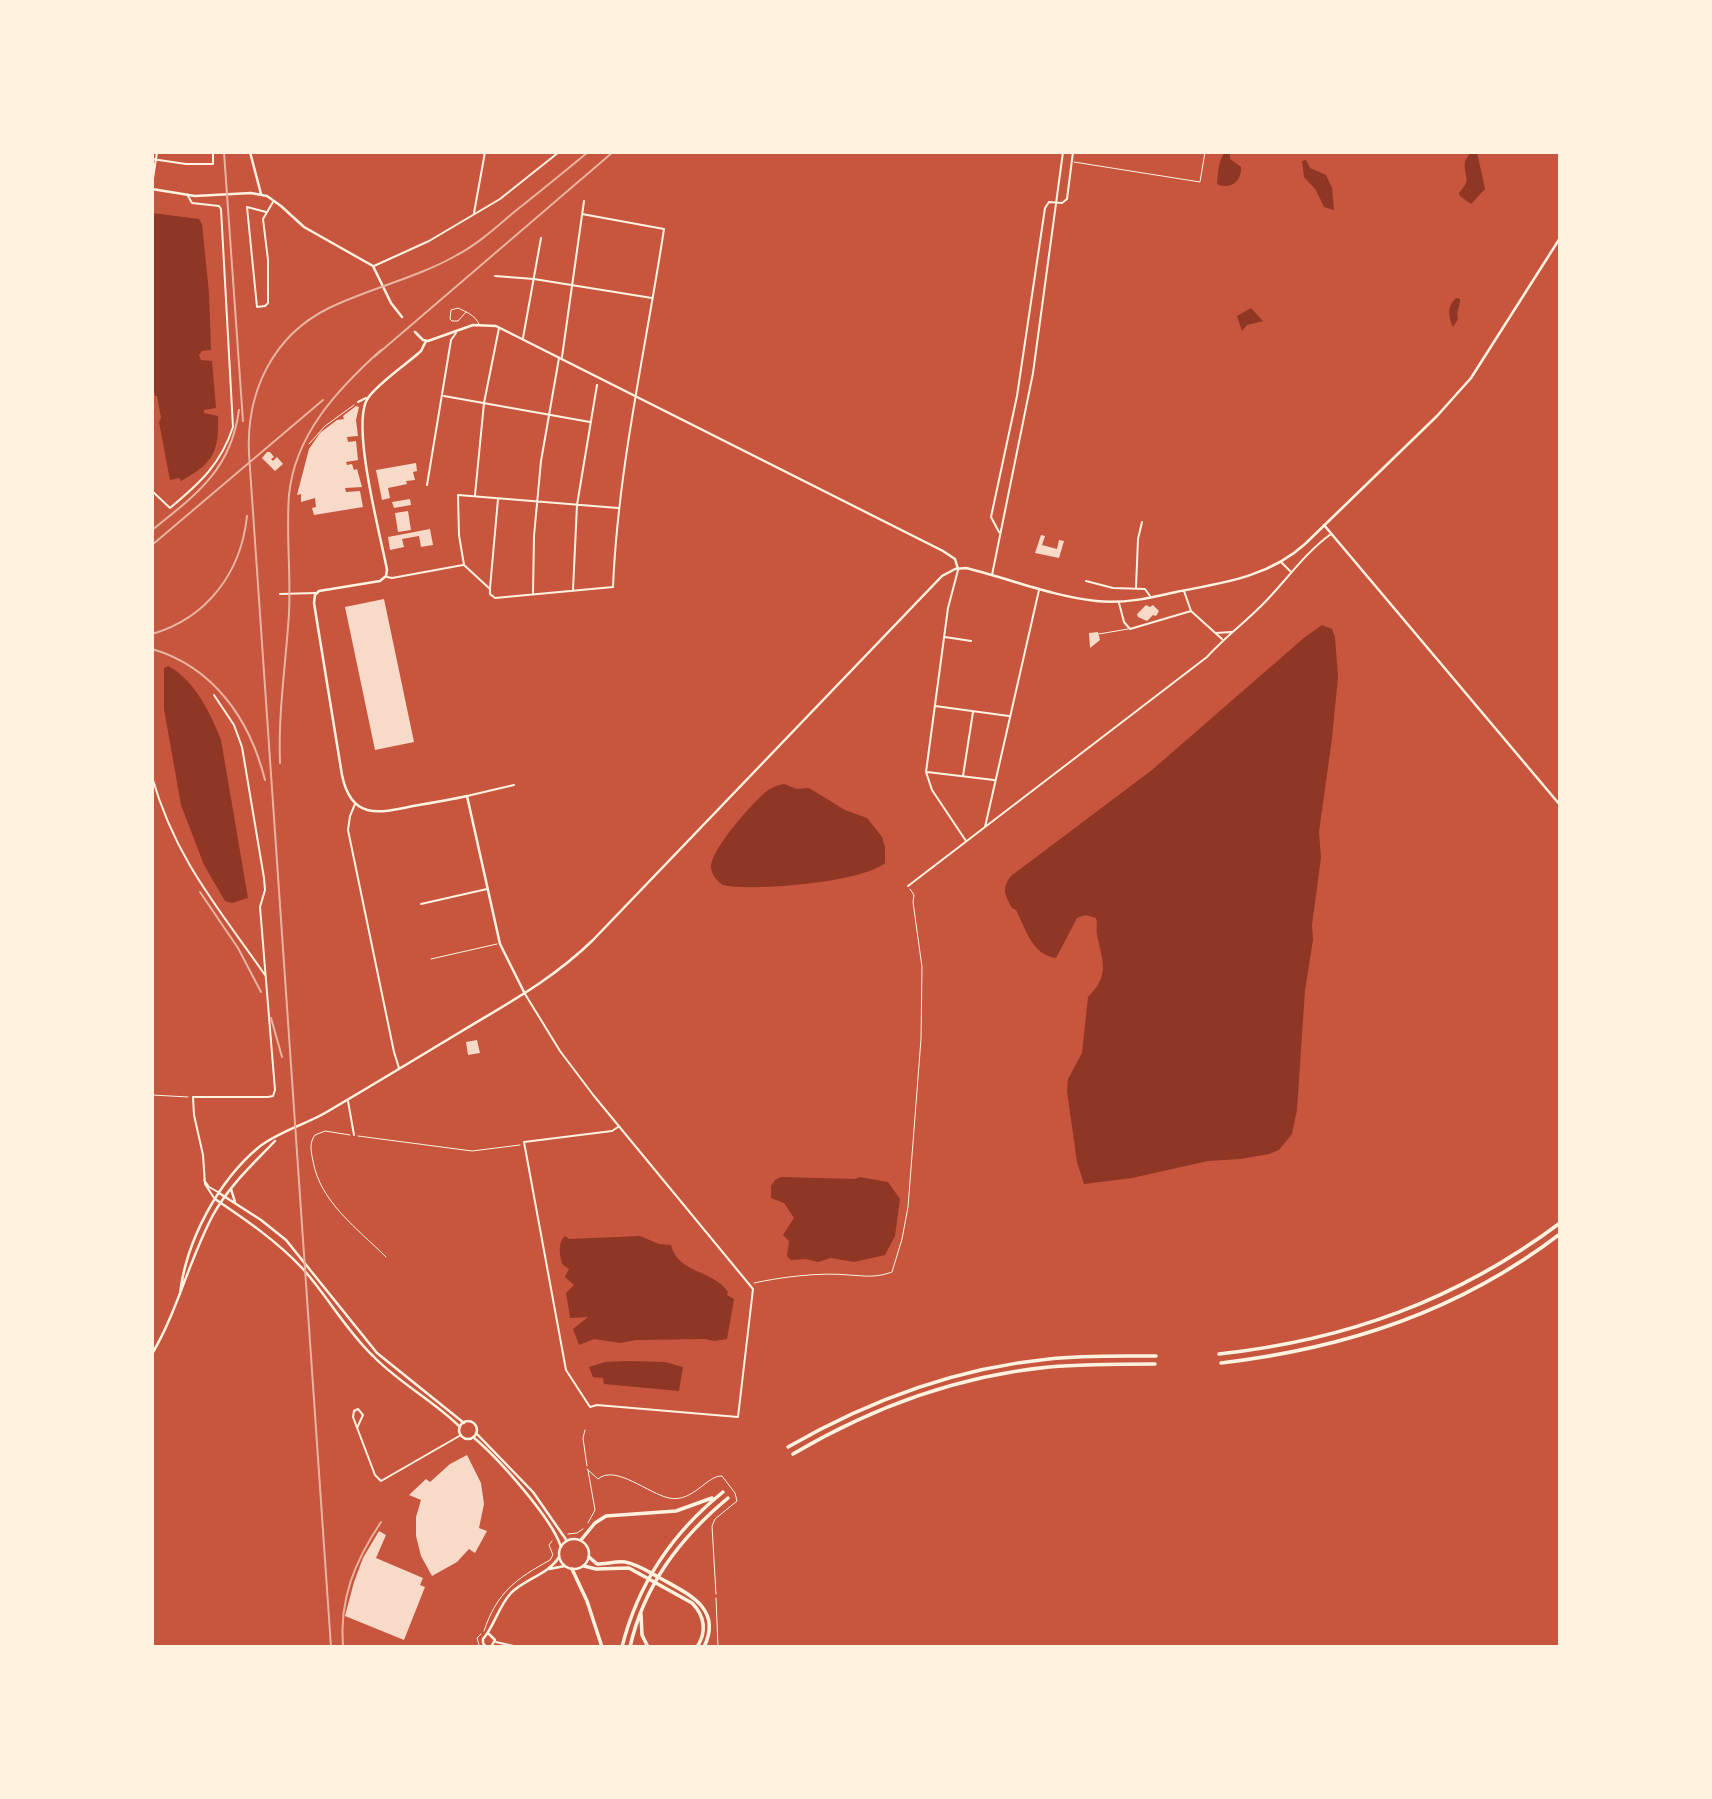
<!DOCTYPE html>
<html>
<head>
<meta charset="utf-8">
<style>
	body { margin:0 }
	#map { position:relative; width:1712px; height:1799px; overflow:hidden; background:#c8553d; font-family:Cabin,sans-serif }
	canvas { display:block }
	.frame { position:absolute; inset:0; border:154px solid #fff3e0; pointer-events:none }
</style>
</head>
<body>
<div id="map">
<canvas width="1712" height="1799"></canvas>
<div class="frame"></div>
</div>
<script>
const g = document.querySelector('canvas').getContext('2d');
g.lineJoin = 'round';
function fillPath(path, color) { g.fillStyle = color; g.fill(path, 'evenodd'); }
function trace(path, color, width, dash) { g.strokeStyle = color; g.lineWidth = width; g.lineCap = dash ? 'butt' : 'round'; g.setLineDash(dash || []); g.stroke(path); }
fillPath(new Path2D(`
	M1225,152h5v7l11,8c1,15 -11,23 -24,17 1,-10 1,-23 8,-32z
	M1471,152h6l8,37 -14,15 -11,-8 -1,-3c14,-16 4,-13 6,-32z
	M1306,160l4,8 16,7 6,13 2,22 -10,-3 -8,-17 -12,-13 -2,-16z
	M152,213l47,6 3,5 7,69 2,57 -9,1 -3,4 2,5 11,1 4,47 -12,2v3l14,3c1,37 -5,47 -37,65l-2,-3 -9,2 -11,-58 2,-4 -4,-22h-2l-3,-14z
	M1456,298l4,1c0,9 -4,11 -2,20l-5,8c-5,-11 -6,-21 3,-29z
	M1251,308l12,13 -16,4 -5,6 -5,-15z
	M1322,625l10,4 3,8 3,40 -6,61 -13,94 2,26 -9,67 1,15 -8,50 -8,120 -5,24 -13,16 -10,4 -29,5 -32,2 -76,17 -48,6 -7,-22 -10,-71 1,-12 14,-26 6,-56c22,-22 15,-34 9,-62 -1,-6 1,-11 -1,-17l-10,-3 -9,3 -21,40c-24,-3 -30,-29 -40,-48l-4,-2c-7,-13 -11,-19 -1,-32l141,-106 153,-133z
	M168,666c26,13 43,48 53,74l27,158 -16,5 -7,-2 -21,-36 -23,-60 -17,-96v-41z
	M784,784l13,5 12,-1 36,22 22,8 15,19 3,10v16c-22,19 -132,29 -162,22 -6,-4 -11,-10 -12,-17 -1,-18 43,-67 57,-78 5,-3 10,-5 16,-6z
	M781,1177l74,2 5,-2 28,5 12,17 -5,37 -10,19 -31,7 -23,-4 -13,4 -12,-3 -15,1 -4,-4 2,-15 -6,-6 11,-17 -10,-15 -13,-5v-12l4,-6z
	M565,1236l4,3 71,-3 19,8 12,1c7,29 43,25 57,47l-1,3 7,4 -7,40 -13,2 -9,-2 -69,1 -16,3 -26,-4 -15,6 -6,-16 15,-12 -19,1 1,-1 -4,-24 8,-8 -9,-8 4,-8 -7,-5c-2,-9 -5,-21 3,-28z
	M628,1361l37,1 18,5 -4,24 -75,-7 -1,-6 -10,-1 -4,-10 16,-5z`), '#8f3625');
fillPath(new Path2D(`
	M356,406l3,1 -3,13 2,16 -11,1 1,5 8,-1 2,19 -12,2 1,3 5,-1 2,6 3,-1 5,18 -17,1 1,4 14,-1 3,16 -49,8 -2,-7 4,-1 -1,-9 -14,4v-8l-4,1 12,-46 11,-16 17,-13 7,-1 -1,-3z
	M267,452h3l4,5 -3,2 2,2 4,-4 6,7 -8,7 -13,-13z
	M416,463l1,8 -4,1 2,8 -9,1 1,3 -19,4 2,10 -8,2 -6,-30z
	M410,499l1,6 -17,3 -2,-6z
	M408,511l3,19 -13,2 -3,-19z
	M430,529l3,16 -12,2 -2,-11 -17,3 2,8 -14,3 -2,-13z
	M1041,535l4,1 -3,9 15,4 2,-9 5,1 -5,17 -24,-5z
	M384,599l30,143 -39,8 -30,-143z
	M1146,605l4,2 3,-2 6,6 -3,5 -3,-1 -6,6 -9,-4 -1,-3z
	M1098,632l2,8 -10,8 -1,-15z
	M477,1040l3,13 -12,2 -2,-13z
	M467,1455l14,28 3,21 -5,24 8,3 -12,22 -6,-4 -12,13 -25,14 -11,-20 -5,-20v-19l5,-17 -12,-5 17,-16 4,3 20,-18z
	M379,1531l7,4 -10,23 47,20 -3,7 5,2 -21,53 -59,-24 9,-34 9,-24z`), '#f7dbc8');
trace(new Path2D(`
	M309,444l16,-18 29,-21
	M152,1095l36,2
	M350,1135l-25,-4 -10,4c-6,8 -4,16 -2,26 7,41 45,68 73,96
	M358,1136l114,15 48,-6
	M754,1283c27,-6 67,-11 95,-8 17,1 26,3 43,-3l10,-33 6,-32 13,-168 1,-72 -9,-65 1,-7 -4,-6
	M585,1430l-2,8 4,28
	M587,1469l11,10c17,-15 51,15 71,19 24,5 38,-23 53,-22l13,17 2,8 -22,18 -3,7 4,68
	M588,1470l7,40 -7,13
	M568,1534l9,-1 6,-4
	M484,1631c13,-39 32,-52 66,-71l3,-5 -4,-10 3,-4
	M479,1645l-2,-7 4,-4`), '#fff3e0', 1);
trace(new Path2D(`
	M1074,162l126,20 5,-30
	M466,312l-8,9h-6l-2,-2 1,-9 7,-2c8,4 17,7 21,16
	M1099,634l29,-5
	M431,959l66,-15
	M716,1598l2,49`), '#fff3e0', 1);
trace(new Path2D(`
	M152,159l34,5h27v-12
	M152,185l5,-33
	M266,212l-19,-5 10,100 8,-1 3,-3v-43l-5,-41 10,-17
	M474,213l11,-61
	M582,214l82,15c-18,119 -46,238 -51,358l-118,11 -5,-4v-5l-26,-24 -5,-30 -1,-40 160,13
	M374,266l55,-25 71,-42 59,-47
	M495,276l39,3 118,19
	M523,338l18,-100
	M562,357l22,-156
	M444,396l146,26
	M358,402l8,-4
	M427,485l24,-145 5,-7
	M152,491l18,17c30,-25 51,-44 63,-81l-12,-218 -2,-3 -27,-3 -4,-7
	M475,495l9,-92 15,-75
	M999,532l-8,-15 26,-121 28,-188 4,-6 13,1 5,-4 6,-47
	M1281,562l9,9
	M958,570l-10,38 -22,164 6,18 34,51
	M992,575l41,-202 30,-221
	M387,577l5,1 71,-13
	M1086,581l27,7 32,1 5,7
	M1136,587l2,-48 4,-17
	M490,588l8,-89
	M573,590l4,-85 20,-120
	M1184,591l7,20 31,28
	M280,594l36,-1
	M533,594l1,-58 7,-75 18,-103
	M1119,603l5,19 6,7 61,-18
	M1216,633l16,-1
	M945,637l26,4
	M935,706l74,10
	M927,772l67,8
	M963,776l10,-64
	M152,777c24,83 65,129 113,198
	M467,796l47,-11
	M355,804l-5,12 -2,14 46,222 5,16
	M985,827l54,-237
	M908,886l299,-229c18,-20 40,-36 59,-56 22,-23 40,-49 65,-67
	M421,904l66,-15
	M525,994l35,57 34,45 159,193 -15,128 -141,-12 -7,2 -24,-37 -42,-228 88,-11 6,-4
	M348,1101l6,34
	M204,1180l5,7 9,5
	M214,1198l-9,-14 -2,-29 -9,-40 -1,-18h75l5,-1 2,-6 -15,-183 5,-17 -1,-12 -22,-131 -8,-22 -20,-30
	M357,1428l6,-13 -5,-6 -4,2 -1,6 22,58 6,6 80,-46
	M496,1642l22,5`), '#fff3e0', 2);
trace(new Path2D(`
	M250,152l11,42
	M152,189l43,7 56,-3 16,3 14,10 23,21 69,39 18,37 11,14
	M415,332l8,8 5,1 45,-16 23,1 447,225 12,8 3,10
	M426,341l-5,10c-14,13 -43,32 -53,47 -18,25 13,139 19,172l-1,6 -6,5 -61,10 -4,4 -1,8 28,172c9,44 35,39 71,31 18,-3 36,-6 54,-10l33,148 25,50
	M1324,525l236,280
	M549,1569l16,-3
	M489,1634l6,6 -4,7
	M486,1647l-3,-4v-4c11,-12 15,-32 28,-46 14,-14 38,-19 48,-36`), '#fff3e0', 2.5);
trace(new Path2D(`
	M231,1189l4,13
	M219,1193l42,27 25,20 91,113 87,70
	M215,1199c31,21 62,42 88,70 25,28 43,61 70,87 26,27 61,45 87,71
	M180,1294c6,-53 38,-113 79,-147 19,-15 45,-22 66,-34 46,-27 92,-55 137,-82 48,-29 91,-52 131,-91l349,-364 13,-7 11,-1c44,11 86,28 130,33 28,3 54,-3 80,-9 46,-9 93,-15 129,-48l132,-128 34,-38 89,-140
	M152,1354c26,-44 37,-94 61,-139 16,-29 39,-50 62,-74
	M459 1430a9 9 0 1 1 18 0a9 9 0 1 1-18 0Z
	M476,1433l57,59 34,49
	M473,1437c24,20 79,81 88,110
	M559 1554a15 15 0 1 1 30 0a15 15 0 1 1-30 0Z`), '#fff3e0', 2.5);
trace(new Path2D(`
	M1219,1354c128,-14 238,-54 341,-131
	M1221,1363c126,-15 238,-52 339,-129
	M788,1447c80,-46 169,-79 261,-88 36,-4 71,-3 107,-3
	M793,1454c78,-46 165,-78 256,-87 35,-3 71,-3 106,-3
	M581,1540l14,-17 11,-7 70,-5 36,-13
	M589,1557l8,7c9,0 19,-3 28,-2 12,2 24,10 35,16 28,16 63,30 44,69
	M584,1566l12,3 33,-1 63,35c13,13 15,29 5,44
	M572,1569l15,32 15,46
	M641,1614l1,21 6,12
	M622,1647c16,-64 50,-114 101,-155
	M630,1647c14,-62 50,-109 98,-149`), '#fff3e0', 3.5);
trace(new Path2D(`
	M224,152l19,269
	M374,357l239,-205
	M152,530c44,-35 79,-60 87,-120
	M152,545l171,-145
	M152,634c55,-16 89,-61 95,-118
	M152,649c62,18 98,71 113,131
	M280,763c-2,-51 6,-100 9,-150 2,-39 -3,-79 0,-118 6,-61 49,-106 92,-145
	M200,892l38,56 23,44
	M271,1018l11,39
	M331,1647l-82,-1193c-3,-61 23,-118 80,-146 41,-20 88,-30 128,-53 21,-11 38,-27 56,-42 25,-20 50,-40 75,-61
	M343,1647c-4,-48 12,-86 38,-125`), '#e9b49f', 2);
</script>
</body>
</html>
